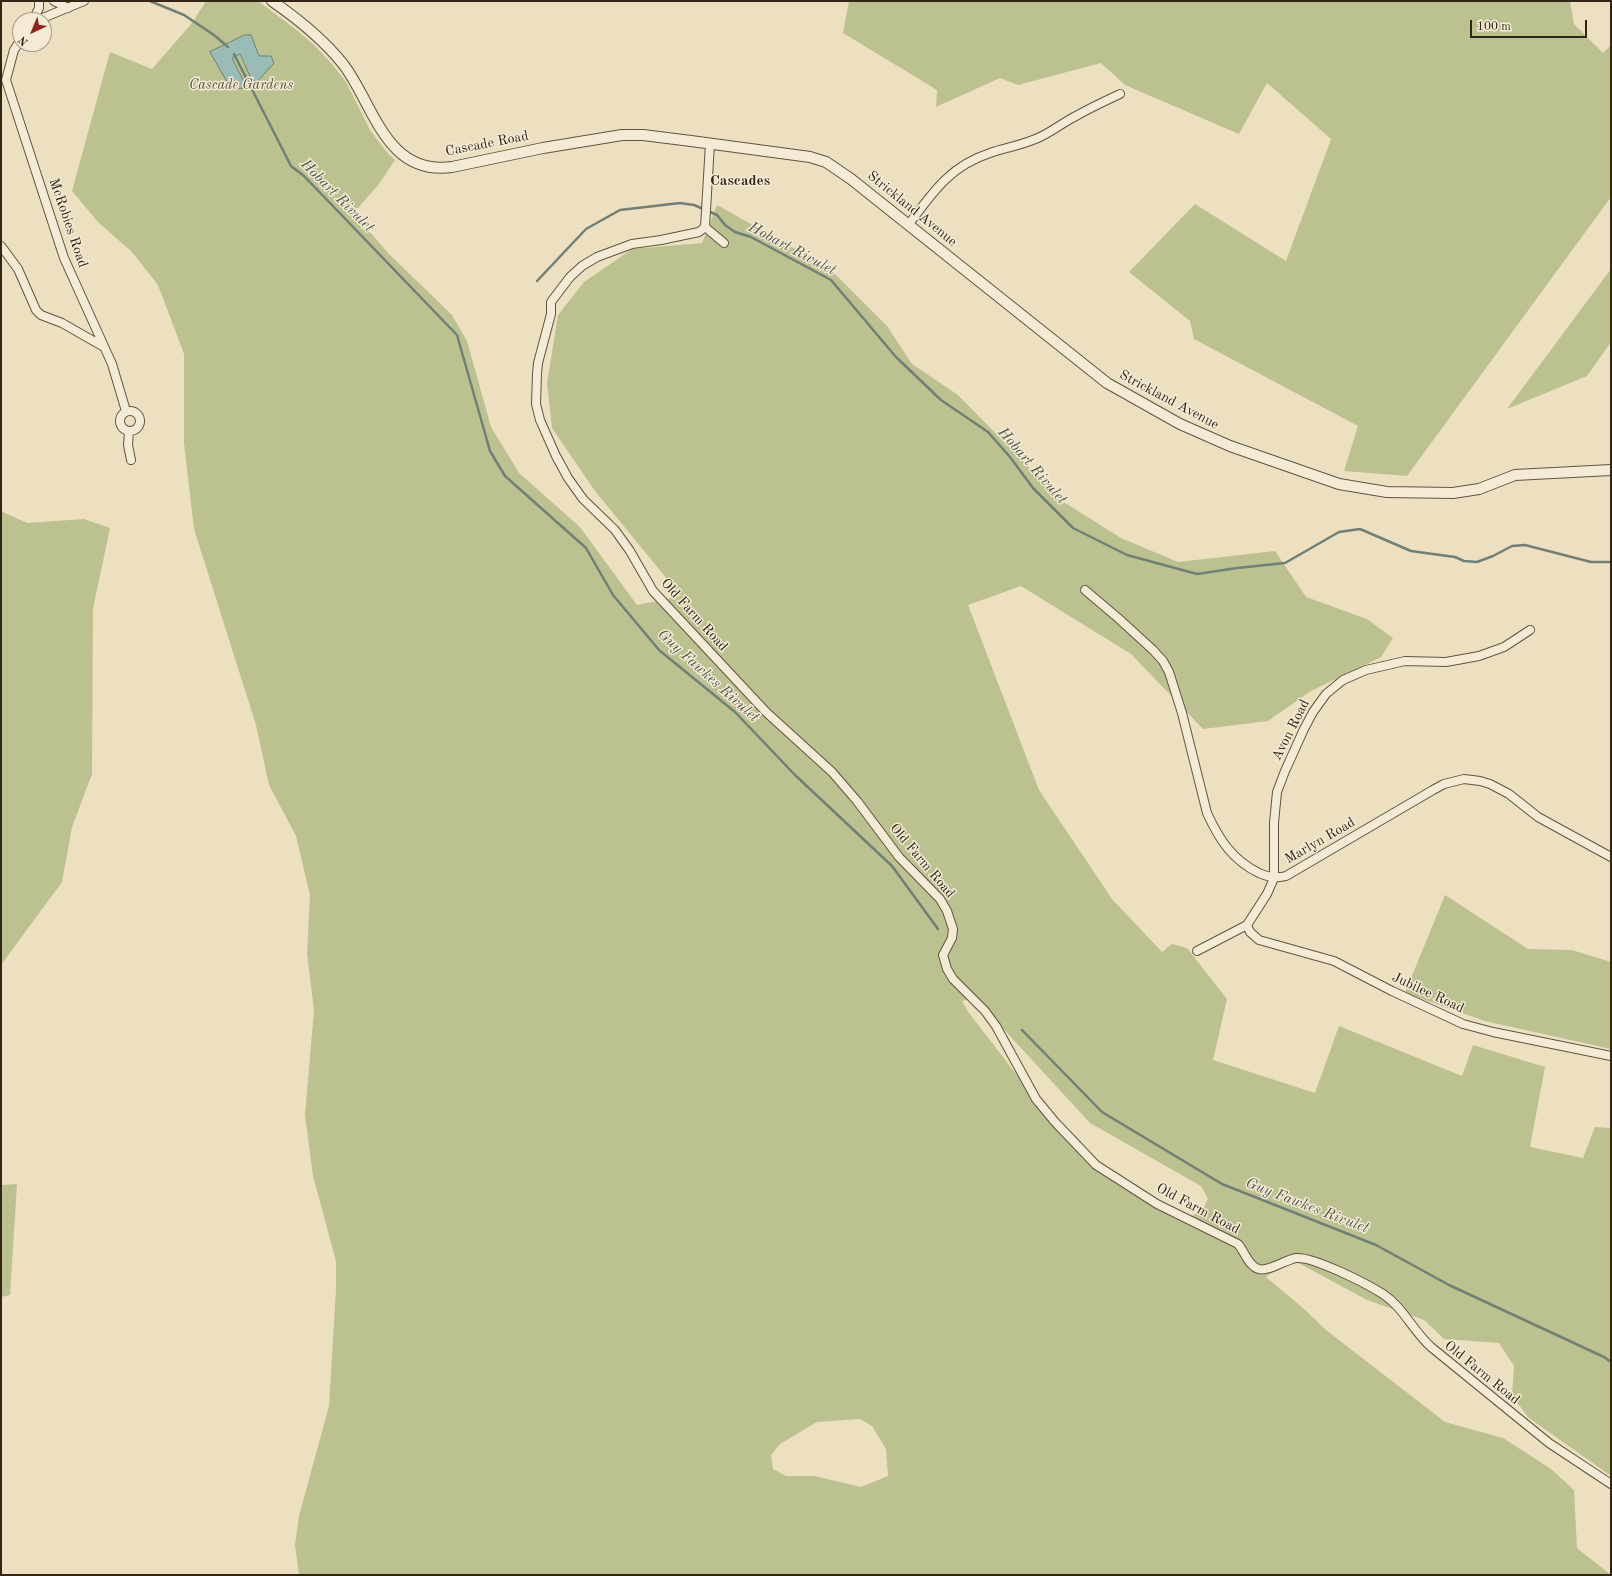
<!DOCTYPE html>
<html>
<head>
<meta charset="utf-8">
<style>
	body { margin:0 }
	#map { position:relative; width:1612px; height:1576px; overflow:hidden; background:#ece0c0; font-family:"Old Standard TT",serif }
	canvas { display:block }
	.frame { position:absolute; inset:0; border:2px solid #322516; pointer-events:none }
	.north { position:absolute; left:12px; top:12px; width:40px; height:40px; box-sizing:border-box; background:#f3ebd6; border:1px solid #a69c89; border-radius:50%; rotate:224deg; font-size:11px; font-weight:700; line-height:16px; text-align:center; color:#322516 }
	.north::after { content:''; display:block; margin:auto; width:14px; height:18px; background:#8f2418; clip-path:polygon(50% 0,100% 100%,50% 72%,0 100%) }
	.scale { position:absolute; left:1470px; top:20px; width:117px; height:18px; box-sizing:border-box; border:2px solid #322516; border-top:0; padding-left:5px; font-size:12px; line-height:14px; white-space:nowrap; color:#322516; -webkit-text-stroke:3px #f3ebd6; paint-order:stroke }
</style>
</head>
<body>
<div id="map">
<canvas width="1612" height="1576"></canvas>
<div class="frame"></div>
<div class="north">N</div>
<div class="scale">100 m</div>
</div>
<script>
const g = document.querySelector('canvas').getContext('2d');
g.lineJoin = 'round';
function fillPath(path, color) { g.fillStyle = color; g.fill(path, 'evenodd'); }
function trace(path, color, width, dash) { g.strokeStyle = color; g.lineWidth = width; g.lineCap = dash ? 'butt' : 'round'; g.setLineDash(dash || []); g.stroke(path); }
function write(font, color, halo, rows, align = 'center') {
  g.font = font + ' "Old Standard TT",serif'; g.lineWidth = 3; g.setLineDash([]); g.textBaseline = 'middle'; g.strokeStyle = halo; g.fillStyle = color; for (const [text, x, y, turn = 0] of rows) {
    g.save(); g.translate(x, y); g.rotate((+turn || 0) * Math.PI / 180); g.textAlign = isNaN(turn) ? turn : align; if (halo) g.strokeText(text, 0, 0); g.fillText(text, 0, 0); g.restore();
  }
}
fillPath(new Path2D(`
	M206,1h52l40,30 17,15 17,18 14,18 24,48 15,20 10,10 -16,24 -21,24h-9l40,46 63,61 15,26 24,86 28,46 61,54 57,78 44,-9 -86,-105 -43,-63 -5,-45 11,-68 26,-33 48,-33 70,-6 15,-38 112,63 58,58 25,38 46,31 104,106 59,37 57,24 97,-11 31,46 61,22 26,19 -12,19 -70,34 -43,30 -65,8 -72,-75 -110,-68 -53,19 71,185 73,109 50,53 10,-8 15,4 40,51 -14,61 102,33 24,-67 123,50 11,-31 72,22 -15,80 53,11 12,-31 16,1v348l-82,-58 -17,-22 2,-30 -15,-23 -55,-4 -20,-19 -57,-20 -76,-41 -25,18 38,32 22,21 119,92 58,16 48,31 23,21 3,58 34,27h-1312l-4,-30 4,-29 30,-110 7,-116v-29l-23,-85 -8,-61 9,-105 -7,-56 3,-59 -14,-59 -27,-51 -13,-60 -62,-196 -10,-86v-89l-26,-69 -26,-33 -33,-29 -27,-32 38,-139 42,17 40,-46zM975,998l115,125 111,63 7,13 -6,12 -13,6 -27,-5 -96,-73 -97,-126 -7,-12zM860,1419l12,7 14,23 2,27 -27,11 -47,-11h-28l-13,-7 -2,-14 9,-11 37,-22z
	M849,1h721l4,23 29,29 8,-8v152l-204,279 -63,-5 14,-45 -164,-87 -4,-18 -61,-49 66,-68 91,57 45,-122 -64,-56 -28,51 -114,-49 -24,-22 -83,22 -18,-7 -64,29 1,-17 -94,-57z
	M1611,269v73l-24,34 -80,33z
	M1,509l2,3 24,11 57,-4 26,9 -17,81 -1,165 -20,53 -10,55 -61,83z
	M1445,895l83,54 44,1 39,12v87l-126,-28 -80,-28z
	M17,1184l-7,111 -9,2v-112z`), '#bcc190');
const water = new Path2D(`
	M245,35h6l8,21h12l3,7 -16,18h-6l-12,-27 -8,4 13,26 -1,4 -13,1 -21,-37z`);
fillPath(water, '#99bcb7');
trace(water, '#708077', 1);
trace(new Path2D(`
	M150,1l34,14 30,20 14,12
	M234,54l57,112 13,10 153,159 33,116 15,25 81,72 27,47 46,55 76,62 60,63 97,91 46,63
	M537,281l49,-52 34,-19 60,-7 14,2 23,10 8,10 10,7 16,5 80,43 65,77 45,43 47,32 22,25 23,31 40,40 54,27 70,19 40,-6 48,-5 54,-31 21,-3 51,22 44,6 9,4 13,1 16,-6 19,-10 13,-1 66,17h20
	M1022,1030l80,82 120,72 154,61 73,40 155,72 7,5`), '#708077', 2.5);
const minor = new Path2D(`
	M54,1l14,7
	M33,20l6,-12v-7
	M38,20l46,-19
	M20,41l-6,9 -8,30 58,178 48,106 14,47
	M710,143l-5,84 -6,5 -38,8 -29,4 -35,13 -15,9 -12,11 -19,25v12l-13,49 -1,11 -1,30 4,16 16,36 12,22 15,21 32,31 15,21 23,40 113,121 66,60 25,29 42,56 41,42 7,12 6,18 -1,9 -9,17 4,14 6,10 32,32 11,15 40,73 19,23 41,43 61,39 81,40c7,8 11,23 21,25 9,3 26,-9 37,-11 17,-2 71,26 87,36 20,13 30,37 48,53l118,96 62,41
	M909,224c24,-32 41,-58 81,-71 17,-6 35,-8 52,-17 12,-6 22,-14 34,-20 14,-8 29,-15 44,-22
	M705,227l19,16
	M1,246l17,23 18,41 5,5 21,8 42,24
	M120 421a10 10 0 1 1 20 0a10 10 0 1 1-20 0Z
	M129,431l-1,14 3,15
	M1085,590l33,28 35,32 10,11 6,11 13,41 25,100c12,26 25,47 52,60 9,4 17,6 27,3l147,-86 11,-6 20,-5 16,2 10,3 19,10 29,23 73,40
	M1247,925l20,-31 7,-16v-55l3,-31 8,-21 19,-42 9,-17 13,-18 17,-14 23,-10 39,-9 41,1 33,-6 25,-9 26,-17
	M1197,951l50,-26 3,7 9,8 75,21 58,30 71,33 30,8 118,24`);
const tertiary = new Path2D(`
	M272,1c26,18 51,38 71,63 31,40 42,112 109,103l91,-19 79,-13h21l48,6 119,16 16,5 25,17 256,204 73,41 50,22 109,38 48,8 66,1 26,-4 36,-14 96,-5`);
trace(minor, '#605440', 10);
trace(tertiary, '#605440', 12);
trace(minor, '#f3ebd6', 8);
trace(tertiary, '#f3ebd6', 10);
write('italic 14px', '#544c34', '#f3ebd6', [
	["Cascade Gardens",241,85]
]);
write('14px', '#322516', '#f3ebd6', [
	["Cascade Road",487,144,-11],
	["Strickland Avenue",912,209,39],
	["McRobies Road",68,223,71],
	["Strickland Avenue",1169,400,28],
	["Old Farm Road",694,615,48],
	["Avon Road",1291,730,-63],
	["Marlyn Road",1320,841,-30],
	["Old Farm Road",922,861,50],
	["Jubilee Road",1428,993,25],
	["Old Farm Road",1198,1209,28],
	["Old Farm Road",1482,1373,39]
]);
write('bold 15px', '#322516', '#f3ebd6', [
	["Cascades",740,181]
]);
write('italic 15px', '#515246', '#f3ebd6', [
	["Hobart Rivulet",337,196,45],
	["Hobart Rivulet",792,249,28],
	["Hobart Rivulet",1032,466,49],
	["Guy Fawkes Rivulet",708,676,42],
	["Guy Fawkes Rivulet",1307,1206,21]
]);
</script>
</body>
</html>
